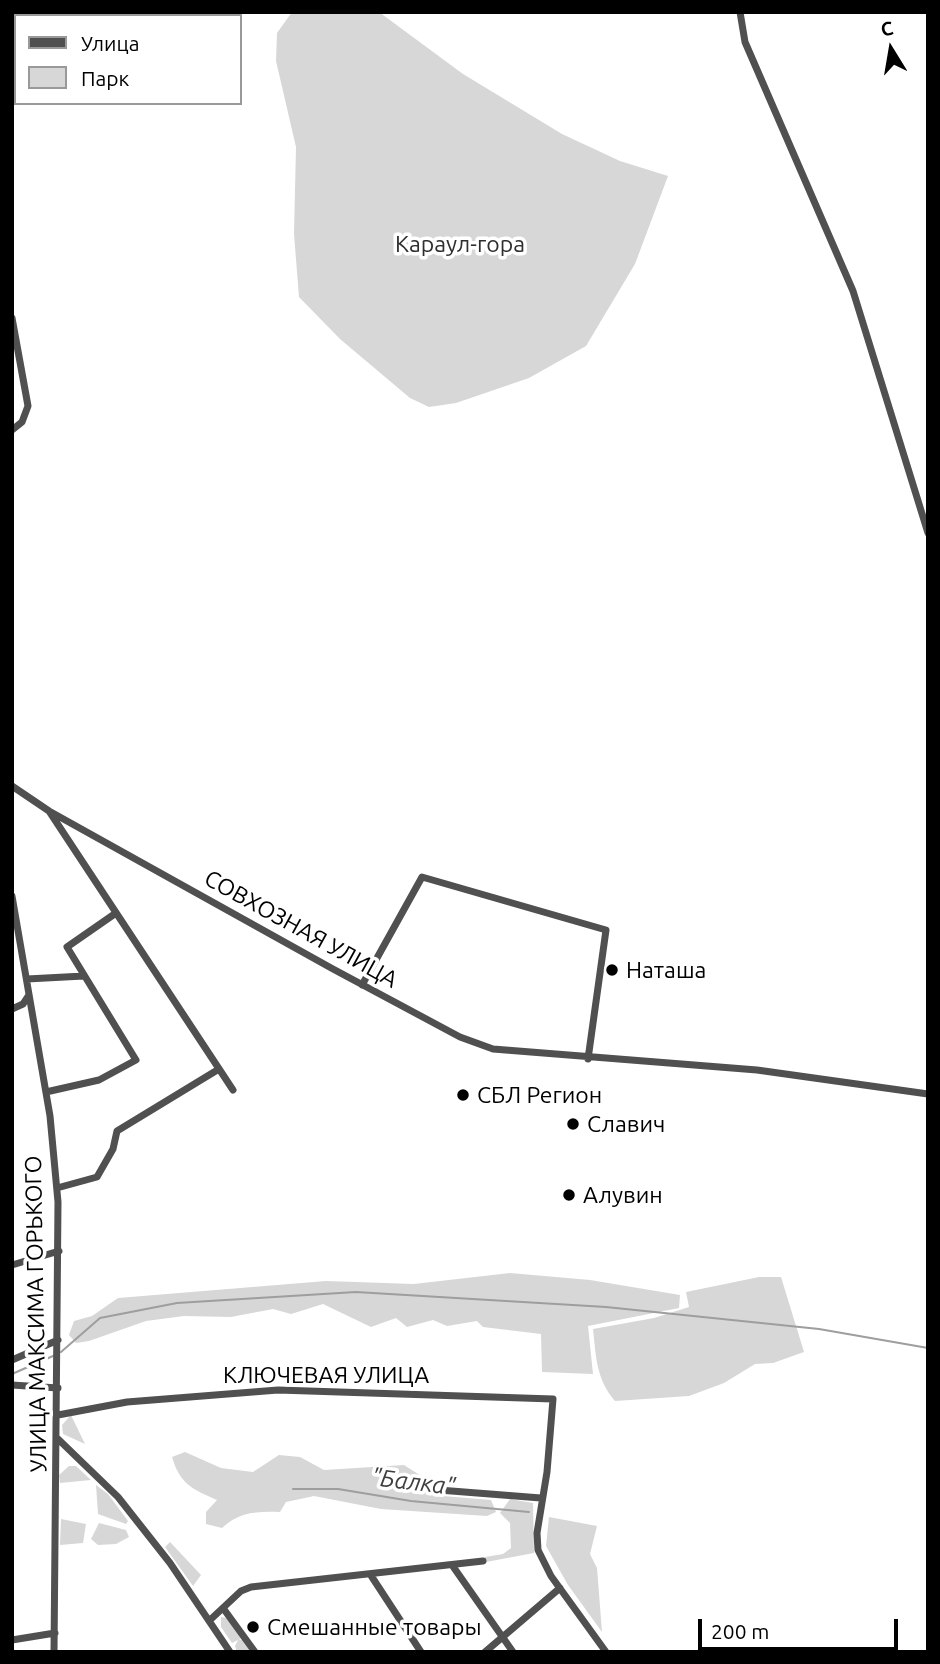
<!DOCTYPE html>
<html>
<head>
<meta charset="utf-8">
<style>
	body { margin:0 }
	#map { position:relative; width:940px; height:1664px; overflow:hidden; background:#fff; font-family:Ubuntu,sans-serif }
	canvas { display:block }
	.frame { position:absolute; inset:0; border:14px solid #000; pointer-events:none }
	.legend { position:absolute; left:14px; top:14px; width:228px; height:91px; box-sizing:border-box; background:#fff; border:2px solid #999; margin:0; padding:9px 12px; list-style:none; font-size:21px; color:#000 }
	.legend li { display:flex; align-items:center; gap:14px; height:35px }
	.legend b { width:35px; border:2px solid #999 }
	.north { position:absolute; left:856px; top:14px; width:70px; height:70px; -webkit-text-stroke:5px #fff; paint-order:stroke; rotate:349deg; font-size:19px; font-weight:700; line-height:28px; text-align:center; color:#000 }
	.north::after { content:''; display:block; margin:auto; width:24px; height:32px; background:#000; clip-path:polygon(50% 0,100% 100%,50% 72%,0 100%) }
	.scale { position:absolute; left:698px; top:1619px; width:200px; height:32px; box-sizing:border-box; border:4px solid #000; border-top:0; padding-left:9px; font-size:21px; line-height:24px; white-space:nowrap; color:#000; -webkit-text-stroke:5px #fff; paint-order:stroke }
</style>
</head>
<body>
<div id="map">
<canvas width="940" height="1664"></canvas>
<div class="frame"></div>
<ul class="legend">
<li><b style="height:9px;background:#505050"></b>Улица</li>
<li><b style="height:19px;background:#d7d7d7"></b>Парк</li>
</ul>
<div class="north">С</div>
<div class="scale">200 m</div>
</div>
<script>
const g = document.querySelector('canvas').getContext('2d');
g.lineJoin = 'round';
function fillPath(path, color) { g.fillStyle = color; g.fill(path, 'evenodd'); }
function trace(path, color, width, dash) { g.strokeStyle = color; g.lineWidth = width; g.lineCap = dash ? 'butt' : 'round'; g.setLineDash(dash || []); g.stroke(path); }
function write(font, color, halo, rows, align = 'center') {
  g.font = font + ' Ubuntu,sans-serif'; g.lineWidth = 7; g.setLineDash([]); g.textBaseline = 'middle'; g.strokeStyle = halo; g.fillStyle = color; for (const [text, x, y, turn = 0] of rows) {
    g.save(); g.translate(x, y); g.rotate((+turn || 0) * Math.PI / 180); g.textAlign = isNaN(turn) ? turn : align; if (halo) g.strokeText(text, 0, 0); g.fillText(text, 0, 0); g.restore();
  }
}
fillPath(new Path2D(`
	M292,12h87l84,62 99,60 58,27 48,15 -33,88 -49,82 -57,32 -73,25 -27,4 -19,-9 -70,-59 -41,-42 -5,-63 2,-87 -20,-86 1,-28z
	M510,1273l80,7 90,15 -1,13 -91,18 5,48 -51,-2 -1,-38 -58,-7 -6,-6 -30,5 -14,-6 -26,7 -11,-9 -25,9 -48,-23 -32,10 -18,-5 -42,8 -47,-1 -38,5 -57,20 -13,2 -7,-8 5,-14 18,-5 26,-18 208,-17 88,3z
	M759,1277h22l23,75 -31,11 -18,1 -31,19 -35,13 -74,5c-19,-22 -19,-45 -22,-72l61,-11 35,-11 -3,-15z
	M71,1415l14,29 -22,-10 -1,-9z
	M185,1452l36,16 32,4 26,-17 21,2 24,13 80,-5 25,16 2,14 60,5 5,12 -9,4 -106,-7 -67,-13 -28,6 -6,10c-23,-1 -41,0 -58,16l-16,-4v-12l11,-12c-25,-11 -37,-16 -45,-43z
	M69,1466h7l15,14 -31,3 -1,-8z
	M96,1485l12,9 20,27 -2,3 -28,-10z
	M510,1499l23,4 1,50 -48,9 -1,-5 18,-3 8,-6 -1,-25 -10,-10z
	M549,1517l48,9 -7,28 7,14 5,64 -34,-47 -22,-39z
	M61,1519l25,5 -3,19 -23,2z
	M99,1523l27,7 3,7 -13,7 -18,1 -7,-6z
	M170,1542l31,33 -8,11 -28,-39z
	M221,1617l5,1 16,19 -3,3 4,-1 9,13h-15l-2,-6 3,-6 -6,3 -11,-16z`), '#d7d7d7');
trace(new Path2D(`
	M61,1352l39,-34 77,-15 179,-11 250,15 213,22 109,19
	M12,1374l41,-18
	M293,1489h45l73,12 118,11`), '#9e9e9e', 2);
trace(new Path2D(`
	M740,12l5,30 108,249 75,242
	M12,318l16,88 -6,16 -10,8
	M12,786l37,25 284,158 127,68 33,12 264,21 171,24
	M49,811l184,279
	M12,896l38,220 8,86 -4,450
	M27,979l57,-3
	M362,985l60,-108 184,53 -18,129
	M12,1009l11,-5 6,-9
	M46,1092l53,-12 37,-20 -69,-113 49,-34
	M57,1188l40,-11 16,-28 4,-18 102,-62
	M12,1265l47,-14
	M12,1360l46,-20
	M12,1385l46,3
	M58,1415l69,-13 151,-12 275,9 -6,73 -10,61 1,17 13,26 55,76
	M58,1439l60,58 52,66 60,89
	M426,1489l115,9
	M452,1565l61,87
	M370,1574l51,78
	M223,1608l32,44
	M210,1620l31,-29 10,-4 232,-26
	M12,1640l43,-7
	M485,1652l75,-64`), '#505050', 7);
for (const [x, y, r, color] of [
	[612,970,7,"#000"],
	[463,1095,7,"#000"],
	[573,1124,7,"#000"],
	[569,1195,7,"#000"],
	[253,1627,7,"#000"]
]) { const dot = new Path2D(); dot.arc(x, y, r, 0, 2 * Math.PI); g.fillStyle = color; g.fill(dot); trace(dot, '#fff', 2.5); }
write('23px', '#2e2e2e', '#fff', [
	["Караул-гора",460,244]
]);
write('23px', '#000', '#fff', [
	["СОВХОЗНАЯ УЛИЦА",301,929,29],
	["УЛИЦА МАКСИМА ГОРЬКОГО",36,1314,-91],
	["КЛЮЧЕВАЯ УЛИЦА",326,1375]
]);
write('23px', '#000', '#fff', [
	["Наташа",626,970],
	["СБЛ Регион",477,1095],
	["Славич",587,1124],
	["Алувин",583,1195],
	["Смешанные товары",267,1627]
], 'left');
write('italic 24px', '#3f3f3f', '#fff', [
	["\"Балка\"",413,1482,7]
]);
</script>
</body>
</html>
